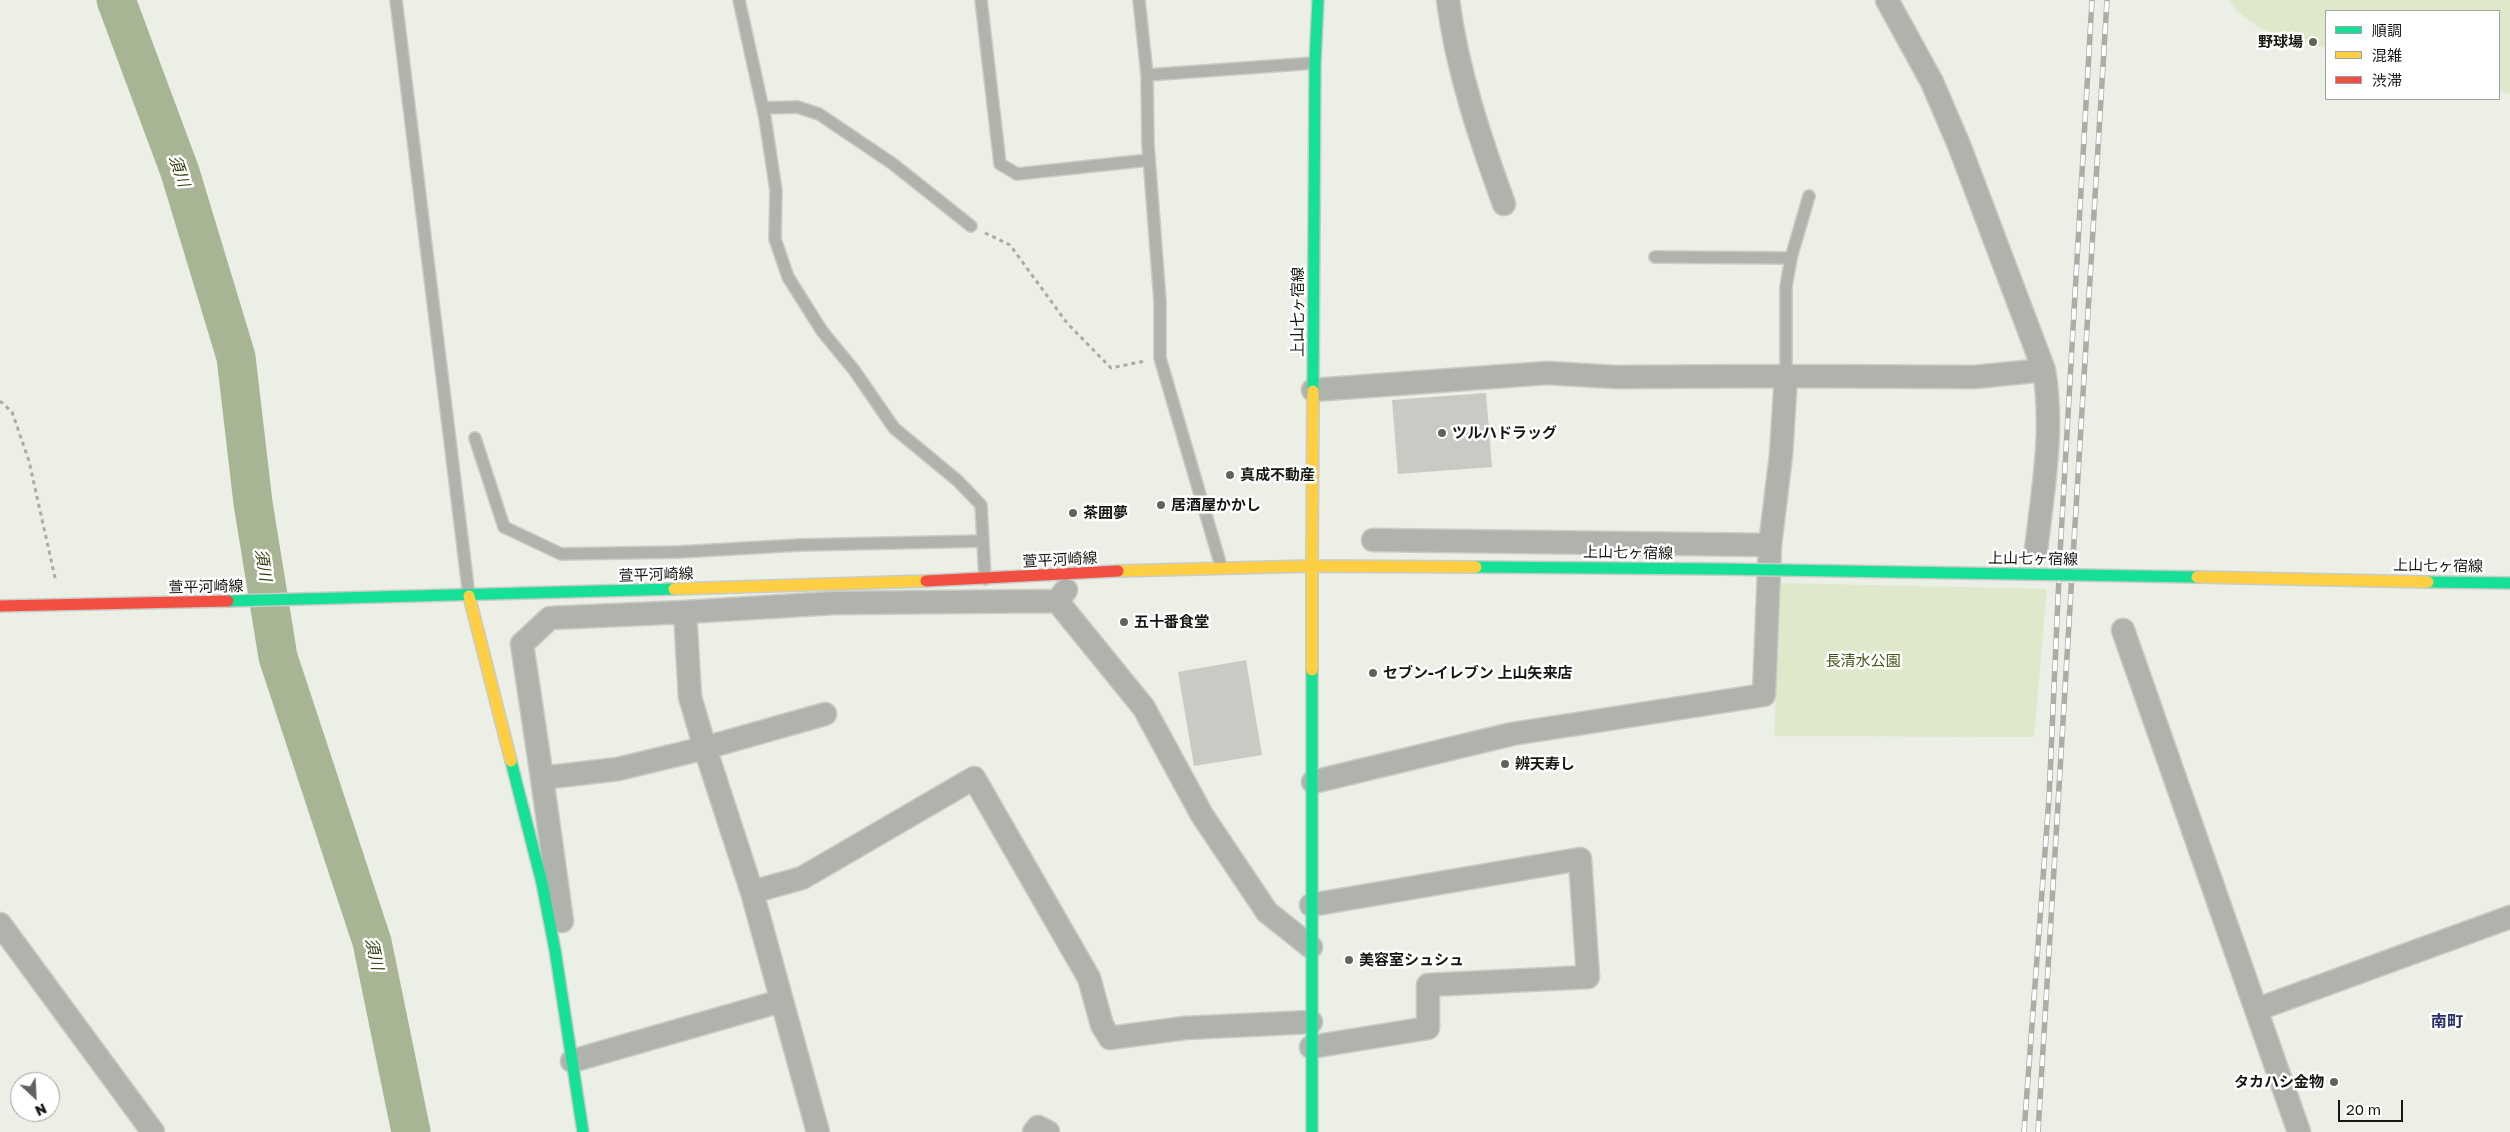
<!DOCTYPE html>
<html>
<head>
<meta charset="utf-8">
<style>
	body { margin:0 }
	#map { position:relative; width:2510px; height:1132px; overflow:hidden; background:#ebefe6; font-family:"Golos Text","Noto Sans JP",sans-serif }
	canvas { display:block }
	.legend { position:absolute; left:2325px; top:10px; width:175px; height:90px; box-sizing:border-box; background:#fff; border:1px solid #a1a3a0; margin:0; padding:6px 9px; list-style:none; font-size:15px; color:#151812 }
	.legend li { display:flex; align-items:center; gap:10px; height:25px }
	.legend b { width:25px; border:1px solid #a1a3a0 }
	.north { position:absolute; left:10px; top:1072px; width:50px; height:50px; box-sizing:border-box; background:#fff; border:1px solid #a1a3a0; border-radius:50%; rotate:155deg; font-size:14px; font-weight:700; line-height:20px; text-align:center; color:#151812 }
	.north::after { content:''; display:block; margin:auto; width:18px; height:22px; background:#60635c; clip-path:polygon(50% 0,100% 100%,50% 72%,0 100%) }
	.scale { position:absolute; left:2338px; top:1100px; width:65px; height:22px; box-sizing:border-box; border:2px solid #151812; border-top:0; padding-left:6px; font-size:15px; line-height:18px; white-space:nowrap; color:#151812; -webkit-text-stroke:4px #fff; paint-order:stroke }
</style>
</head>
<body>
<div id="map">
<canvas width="2510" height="1132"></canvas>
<ul class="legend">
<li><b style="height:6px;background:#16e098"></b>順調</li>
<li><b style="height:6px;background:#ffcf43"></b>混雑</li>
<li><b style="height:6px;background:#f24e42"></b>渋滞</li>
</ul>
<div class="north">N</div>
<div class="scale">20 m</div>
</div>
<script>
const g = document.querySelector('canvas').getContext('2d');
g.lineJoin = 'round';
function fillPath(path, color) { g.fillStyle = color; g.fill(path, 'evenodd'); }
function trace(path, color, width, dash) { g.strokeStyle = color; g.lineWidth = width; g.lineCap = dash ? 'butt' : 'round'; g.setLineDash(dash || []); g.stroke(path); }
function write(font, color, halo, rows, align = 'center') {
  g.font = font + ' "Golos Text","Noto Sans JP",sans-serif'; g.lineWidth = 5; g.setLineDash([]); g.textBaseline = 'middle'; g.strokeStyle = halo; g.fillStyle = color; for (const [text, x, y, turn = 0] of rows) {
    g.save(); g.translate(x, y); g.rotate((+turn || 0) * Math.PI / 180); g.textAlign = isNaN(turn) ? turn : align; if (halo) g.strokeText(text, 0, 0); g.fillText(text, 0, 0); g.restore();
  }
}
fillPath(new Path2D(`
	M2228,0h282v94l-11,-3v-80h-173v37c-39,-10 -72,-14 -98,-48z
	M1781,583l266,6 -13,148 -260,-1z`), '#dee9cc');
trace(new Path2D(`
	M116,0l64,172 56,185 17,146 25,154 94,285 39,190`), '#a8b594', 39);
fillPath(new Path2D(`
	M1486,393l6,74 -94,7 -6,-74z
	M1246,660l16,95 -68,11 -16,-94z`), '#c8cbc4');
const lane = new Path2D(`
	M396,0l73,596
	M739,0l26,118 11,73 -1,48 13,38 34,54 32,39 40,58 64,53 23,24 4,74
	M981,0l19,164 17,10 132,-14
	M1139,0l8,75 168,-12
	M1147,75l1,69 12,157v57l61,208
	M763,108l34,-1 22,7 74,50 78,62
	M1655,257l136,1
	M1786,376v-89l5,-29 18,-62
	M475,438l29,89 57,27 118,-2 121,-7 183,-4`);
const street = new Path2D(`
	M1448,0c9,70 32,138 56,204
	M1887,0l45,82 27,63 85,225c10,59 -1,120 -8,180
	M1313,390l234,-17 69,4 170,-1 189,1 69,-7
	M1373,540l397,5
	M1057,601l87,107 58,107 65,97 44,35
	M685,612l149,-9 223,-2 9,-11
	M2123,630l176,502
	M542,778l20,143
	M1313,782l199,-48 252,-39 6,-150 11,-90 5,-79
	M752,892l50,-14 172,-100 115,200 13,47 8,13 75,-10 126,-6
	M1311,905l269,-46 8,118 -160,8v43l-117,19
	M0,924l153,208
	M2258,1009l252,-92
	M572,1061l209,-60
	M818,1132l-66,-240 -47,-144 -15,-51 -5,-85 -135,6 -28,26 20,134 76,-9 87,-21 120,-34
	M1034,1132l4,-5 10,5`);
const fast = new Path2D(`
	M1313,391l2,-328 3,-63
	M1476,567l243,2
	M228,601l446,-12
	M1312,670v462
	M511,761l31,122 13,67 28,182`);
const slow = new Path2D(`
	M1313,391l-1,175 164,1
	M1118,571l194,-5v104
	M674,589l252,-8
	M469,596l42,165`);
const jam = new Path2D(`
	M926,581l192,-10
	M0,606l228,-5`);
trace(lane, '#c9ccc5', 14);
trace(street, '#c9ccc5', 25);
trace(fast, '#c9ccc5', 14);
trace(slow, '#c9ccc5', 14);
trace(jam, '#c9ccc5', 14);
trace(new Path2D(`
	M985,233l25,12 57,78 44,45 34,-7
	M0,401l12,11 17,49 27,121`), '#aaaca6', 3, [4, 4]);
trace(lane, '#b0b3ab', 11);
trace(street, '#b0b3ab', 22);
trace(fast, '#16e098', 11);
trace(slow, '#ffcf43', 11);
trace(jam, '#f24e42', 11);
const rail = new Path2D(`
	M2024,1132l25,-334 11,-244 32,-554
	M2038,1132l69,-1132`);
trace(rail, '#abaea7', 5.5);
trace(rail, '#fff', 4, [11]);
const fastBridge = new Path2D(`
	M1719,569l478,8
	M2428,582l82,1`);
const slowBridge = new Path2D(`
	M2197,577l231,5`);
trace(fastBridge, '#c9ccc5', 14, []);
trace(slowBridge, '#c9ccc5', 14, []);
trace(fastBridge, '#16e098', 11);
trace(slowBridge, '#ffcf43', 11);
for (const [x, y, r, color] of [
	[2313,42,5,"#60635c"],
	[1442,433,5,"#60635c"],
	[1230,475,5,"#60635c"],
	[1161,505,5,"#60635c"],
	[1073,513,5,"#60635c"],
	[1124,622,5,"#60635c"],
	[1373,673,5,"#60635c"],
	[1505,764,5,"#60635c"],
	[1349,960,5,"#60635c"],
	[2334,1082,5,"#60635c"]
]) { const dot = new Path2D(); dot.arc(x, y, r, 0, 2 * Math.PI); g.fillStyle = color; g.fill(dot); trace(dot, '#fff', 2); }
write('bold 15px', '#151812', '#fff', [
	["野球場",2303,42,"right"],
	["ツルハドラッグ",1452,433],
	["真成不動産",1240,475],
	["居酒屋かかし",1171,505],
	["茶囲夢",1083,513],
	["五十番食堂",1134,622],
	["セブン-イレブン 上山矢来店",1383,673],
	["辨天寿し",1515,764],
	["美容室シュシュ",1359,960],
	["タカハシ金物",2324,1082,"right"]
], 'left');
write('15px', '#151812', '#fff', [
	["上山七ヶ宿線",1298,312,-90],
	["上山七ヶ宿線",1628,553,1],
	["上山七ヶ宿線",2033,559,1],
	["萱平河崎線",1060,560,-3],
	["上山七ヶ宿線",2438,566,1],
	["萱平河崎線",656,575,-2],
	["萱平河崎線",206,587,-1]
]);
write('15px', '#425612', '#fff', [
	["長清水公園",1863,661]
]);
write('italic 16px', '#2d3c08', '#fff', [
	["須川",179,171,71],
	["須川",263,565,81],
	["須川",374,954,77]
]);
write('bold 16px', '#272e68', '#fff', [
	["南町",2447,1022]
]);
</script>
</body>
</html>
